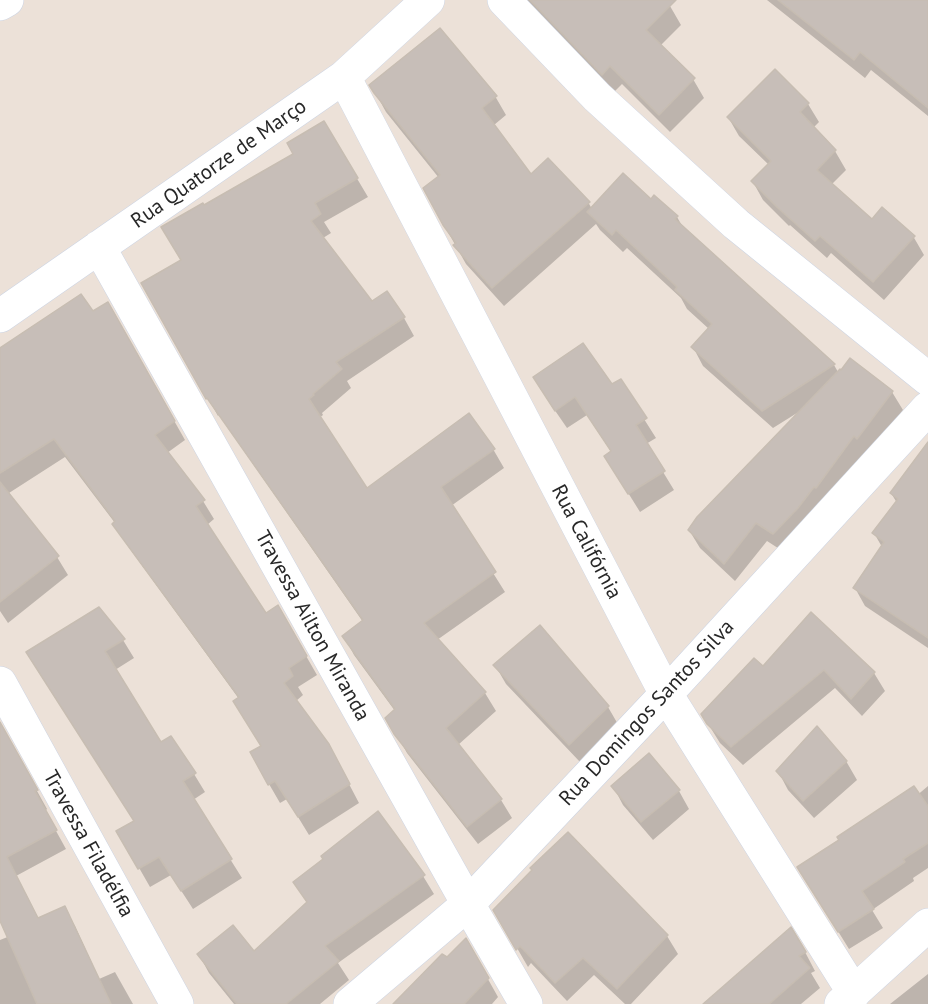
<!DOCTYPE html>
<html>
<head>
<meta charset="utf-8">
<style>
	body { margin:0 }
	canvas { display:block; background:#ece1d8 }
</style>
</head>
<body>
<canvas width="928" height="1004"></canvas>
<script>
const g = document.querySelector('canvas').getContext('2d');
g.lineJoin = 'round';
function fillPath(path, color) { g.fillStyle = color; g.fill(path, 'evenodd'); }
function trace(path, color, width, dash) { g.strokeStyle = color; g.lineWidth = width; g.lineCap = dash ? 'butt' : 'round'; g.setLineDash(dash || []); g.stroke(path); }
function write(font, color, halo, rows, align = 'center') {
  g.font = font + ' "PT Sans",sans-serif'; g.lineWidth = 6; g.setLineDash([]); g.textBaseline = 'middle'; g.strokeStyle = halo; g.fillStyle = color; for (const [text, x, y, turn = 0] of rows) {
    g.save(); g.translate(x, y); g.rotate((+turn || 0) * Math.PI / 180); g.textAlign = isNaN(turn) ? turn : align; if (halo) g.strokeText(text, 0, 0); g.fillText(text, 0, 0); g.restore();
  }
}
fillPath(new Path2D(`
	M515,0h149l6,6 11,19 -21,21 33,33 11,19 -34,34 -48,-48 -9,9z
	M767,0h138l23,37v79l-57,-46 -6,8z
	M371,85l124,11 11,19 -12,10 37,51 57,26 4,7 59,-8 26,16 7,12 150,136 4,7 54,20 11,18 -35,46 -84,96 -17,-11 -32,40 -35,-33 -11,-18 109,-116 -1,-1 -24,15 -70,-62 -10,-19 16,-18 -22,-20 -6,-11 -54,-50 -4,4 -23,-22 -4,-6 -92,82 -38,-42 -22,-39 -5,-47 -53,-66z
	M808,104l11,18 -6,6 22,23 11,19 -15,15 41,37 41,14 11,19 -40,45 -53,-47 -4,5 -37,-33 -1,1 -26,-26 -10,-18 16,-17 -30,-29 -11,-19z
	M324,123l44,74 -44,25 7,11 -8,5 48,65 33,15 10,18 -67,45 4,7 -29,25 1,2 -4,3 48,72 126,-41 11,19 -53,38 54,86 -68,48 48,53 11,18 -38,34 43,55 11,18 -34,26 -71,-91 -20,-35 8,-7 -41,-56 -10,-19 19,-14 -144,-207 -1,1 -75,-132 40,-23 20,-54 92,-53z
	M108,304l77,136 -18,13 36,48 11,18 -7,6 58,90 13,-8 39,68 -19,12 5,8 -7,6 43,64 20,38 -50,32 -22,-36 -7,4 -11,-19 -7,-37 -23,-48 -114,-157 -11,-18 1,-1 -50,-66 -56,36 48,64 11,18 -60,48 -8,-12v-259l92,-39z
	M620,381l36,57 -10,6 28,46 -34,22 -23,-37 -5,-22 -25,-38 -20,13 -22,-32 67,-10z
	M928,456v192l-63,-42 -10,-18 27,-41 -8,-14 23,-30 -6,-10z
	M99,609l24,31 11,18 -19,12 45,74 11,-6 23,36 11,18 -12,8 49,78 -49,31 -22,-34 -21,12 -32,-56 17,-9 -97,-151z
	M811,615l63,58 11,18 -23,25 -27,-28 -92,77 -23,-22 -18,-29 61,-46z
	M540,627l68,80 11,19 -39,36 -74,-78 -11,-19z
	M0,728l12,18 35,63 -2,2 21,38 -50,27 22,44 26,-12 11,18 24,53 16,-7 18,32h-133v-64l10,-4 -10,-19z
	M846,761l11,19 -43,38 -26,-28 -10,-19z
	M613,786l66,5 10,18 -36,31 -30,-35z
	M928,786v82l-15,10 1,3 -42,29 11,18 -34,21 -39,-63z
	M533,870l134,66 11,18 -47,50h-6l-31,-29 -27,26 -36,-38 -3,4 -33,-57z
	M423,876l11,18 -96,69 11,17 -29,24h-86l-25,-31 -10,-18 55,-1 53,-51 -12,-21z
	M466,940l32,57 -6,7h-90z
	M805,952l10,19 -4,2 9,15 -19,16h-72l-8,-14z
	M928,974v30h-38z`), '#0003');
const building = new Path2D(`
	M530,0h146l-30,30 49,48 -36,37 -49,-49 -8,9z
	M778,0h150v108l-68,-56 -6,8z
	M440,28l57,68 -15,12 49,66 17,-16 42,44 -98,86 -39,-43 3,-2 -13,-18 -20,-37 17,-13 -66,-82 -5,-8z
	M775,69l34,34 -9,9 36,38 -19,20 55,49 10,-12 33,29 -42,46 -53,-46 -5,5 -37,-33 -27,-27 20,-20 -44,-44z
	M324,121l34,57 -43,25 6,11 -10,7 61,80 15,-10 18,26 -69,45 6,7 -29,25 1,1 -5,4 58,89 102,-75 26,36 -54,38 55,85 -72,51 62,69 -40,36 56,71 -35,28 -73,-93 -9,-16 10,-9 -53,-73 21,-16 -156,-222 -1,1 -65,-116 40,-23 -20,-33 42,-24 1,2 89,-51 -6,-11z
	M623,173l28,26 3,-4 24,21 -3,3 160,145 -73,47 -71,-64 21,-23 -37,-34 2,-3 -61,-57 -4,5 -25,-23z
	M81,294l12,17 15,-9 67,119 -20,14 50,65 -9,6 70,107 12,-8 29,51 -18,12 4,8 -9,7 45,61 21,40 -52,33 -23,-36 -7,4 -18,-33 11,-6 -28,-45 6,-4 -127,-173 3,-3 -61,-82 -54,34v-125z
	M583,343l29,41 9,-5 26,39 -11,7 29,46 -37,23 -24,-38 7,-5 -36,-54 -20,14 -22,-34z
	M850,358l43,33 -36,48 -3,-3 -38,52 -2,-1 -16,21 -25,26 -17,-11 -32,41 -36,-34 9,-13 143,-148 1,1z
	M928,442v196l-75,-50 31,-46 -12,-9 26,-34 -8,-6z
	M0,482l59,74 -59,46z
	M99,607l26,32 -20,12 56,91 10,-6 25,37 -13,8 49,78 -51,32 -22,-34 -21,12 -22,-38 18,-10 -108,-169z
	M811,612l64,60 -24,27 -27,-29 -93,77 -24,-23 -6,-10 53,-56 9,8z
	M540,625l69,81 -40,39 -76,-80z
	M0,722l38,68 -3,1 22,39 -50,27 31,61 27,-12 46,98h-74l-37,-83z
	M817,726l30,35 -44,40 -27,-30z
	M649,753l31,37 -39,32 -30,-36z
	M914,786l14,20v37l-25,16 2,3 -43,29 12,18 -36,23 -41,-65 42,-27 -2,-3z
	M378,811l47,64 -100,71 14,15 -53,43h-49l-40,-50 36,-29 21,26 53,-49 -14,-20 30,-23 -2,-3z
	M568,832l100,103 -51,54 -34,-31 -28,25 -35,-37 -4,4 -23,-40 39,-40 -2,-2z
	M791,927l15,25 -7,4 11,12 -41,36h-66z
	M466,938l23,40 -25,26h-71l49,-50 5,3z`);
fillPath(building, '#c7beb8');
trace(building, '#c7bdb2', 1.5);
const minor = new Path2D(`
	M504,0l93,97 139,127 192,155
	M0,4l7,-4
	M344,77l322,617 188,299
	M99,247l369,657 58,100
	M0,316l344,-239 84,-77
	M0,683l177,321
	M350,1004l118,-100 198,-210 262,-286
	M841,1004l87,-79`);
trace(minor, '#ced5e3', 34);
trace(minor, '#fff', 33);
write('21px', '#282828', '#fff', [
	["Rua Quatorze de Março",219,164,-35],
	["Rua Califórnia",586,542,62],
	["Travessa Ailton Miranda",312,626,61],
	["Rua Domingos Santos Silva",647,713,-47],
	["Travessa Filadélfia",88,844,61]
]);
</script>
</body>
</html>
